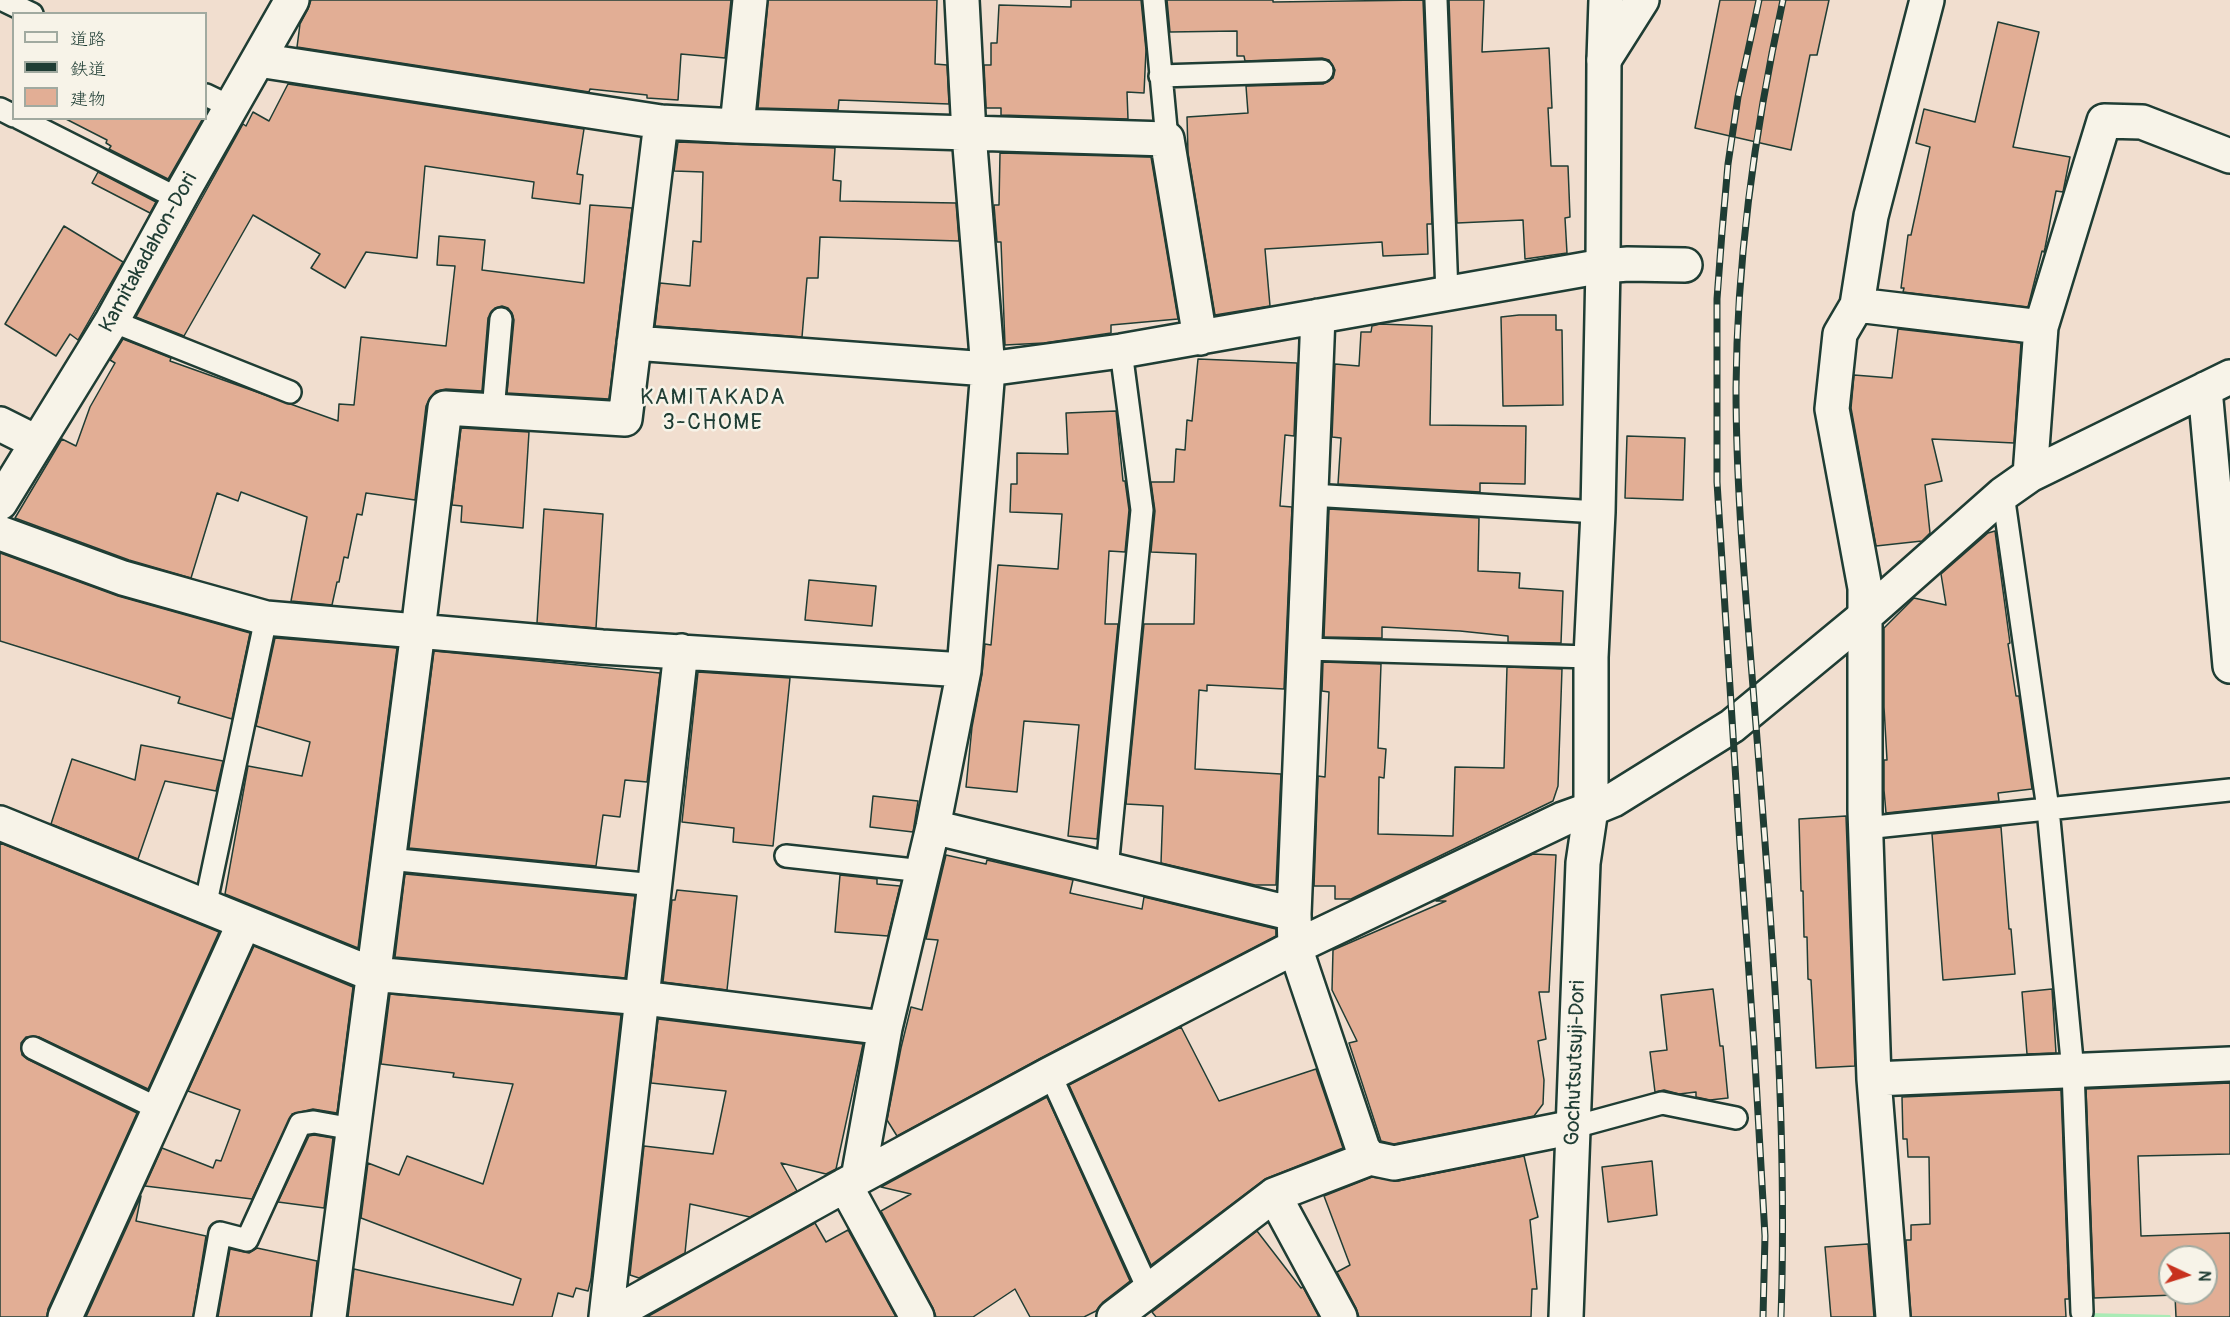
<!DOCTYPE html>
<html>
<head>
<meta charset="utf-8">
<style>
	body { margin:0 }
	#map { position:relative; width:2230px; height:1317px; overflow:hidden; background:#f1decf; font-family:Pangolin,"Klee One",sans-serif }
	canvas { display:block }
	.legend { position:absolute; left:12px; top:12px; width:195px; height:108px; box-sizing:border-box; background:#f7f3e8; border:2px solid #a1aaa0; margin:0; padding:8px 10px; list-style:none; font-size:18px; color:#1f3d34 }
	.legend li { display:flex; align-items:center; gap:12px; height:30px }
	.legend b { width:30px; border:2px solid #a1aaa0 }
	.north { position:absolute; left:2158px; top:1245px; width:60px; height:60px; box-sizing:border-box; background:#f7f3e8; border:2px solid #a1aaa0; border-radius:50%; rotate:94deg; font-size:16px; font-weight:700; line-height:24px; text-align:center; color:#1f3d34 }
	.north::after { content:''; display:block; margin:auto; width:21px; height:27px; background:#c8321e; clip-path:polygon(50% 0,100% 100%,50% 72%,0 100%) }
</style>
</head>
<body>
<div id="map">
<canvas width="2230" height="1317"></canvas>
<ul class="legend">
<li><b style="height:8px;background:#f7f3e8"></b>道路</li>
<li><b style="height:8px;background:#1f3d34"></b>鉄道</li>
<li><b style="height:16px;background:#e2ae95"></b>建物</li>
</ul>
<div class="north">N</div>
</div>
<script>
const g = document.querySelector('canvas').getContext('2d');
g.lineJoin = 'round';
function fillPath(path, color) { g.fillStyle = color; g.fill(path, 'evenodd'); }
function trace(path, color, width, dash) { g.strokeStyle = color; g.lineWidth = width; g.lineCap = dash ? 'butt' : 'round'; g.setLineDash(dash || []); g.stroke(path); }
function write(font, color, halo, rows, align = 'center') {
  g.font = font + ' Pangolin,sans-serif'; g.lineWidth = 5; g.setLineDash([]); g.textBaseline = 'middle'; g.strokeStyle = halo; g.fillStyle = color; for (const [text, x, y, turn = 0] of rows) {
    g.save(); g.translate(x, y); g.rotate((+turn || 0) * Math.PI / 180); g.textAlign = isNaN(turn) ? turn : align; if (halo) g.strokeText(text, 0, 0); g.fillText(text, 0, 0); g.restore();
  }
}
fillPath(new Path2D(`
	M2087,1313l83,2 1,2h-84z`), '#a9ebb5');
const building = new Path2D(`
	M311,0h420l-6,58 -44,-4 -3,46 -31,-2v-3l-57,-6 -1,3 -292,-45 3,-23 8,-15z
	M768,0h169l-2,64 12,1 2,39 -110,-4 -1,10 -80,-2z
	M1071,0h70l5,50 -2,43 -17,-1 1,27 -127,-4v-7h-15l-2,-43h7v-22h6l2,-38 72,2z
	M1167,0h106v2l150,-2 9,224h-5l1,30 -45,2 -1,-14 -117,7 5,57 -55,9 -27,-162 -1,-36 61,-4 -2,-27 77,-2 10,-6 2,-8 -6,-10 -7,-2 -77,3 -1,-5h-7v-25l-67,1z
	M1449,0h35l-2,52 67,-4 3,60h-4l3,58h17l2,51 -5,1 2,35 -42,6 -2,-39 -66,3z
	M1720,0h109l-12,55h-7l-19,95 -96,-22z
	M1998,22l41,10 -26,115 57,10 -7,35 -7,-1 -11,57 -1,4 -2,-1 -14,56 -125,-15 1,-4h-3l7,-53h3l19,-88 -14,-4 8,-34 51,13z
	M288,84l296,45 -7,45 6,1 -3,29 -48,-6 2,-16 -109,-16 -8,92 -51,-6 -21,36 -34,-20 9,-14 -67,-39 -69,121 -48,-19 107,-193 3,2 7,-14 16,9z
	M64,118h139l-35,61 -59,-30 2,-3 -5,-3 1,-3z
	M678,142l157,6 -2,32 8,1 -1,20 116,2 3,38 -139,-4 -2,41h-11l-5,59 -147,-11 5,-43 30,3 3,-45 8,1 2,-70 -29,-1z
	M1000,153l151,4 27,162 -67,6v8l-67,10 -39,2 -4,-103h-4l-3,-37h5z
	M98,172l58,30 -6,11 -58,-30z
	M590,205l42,3 -23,191 -102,-6 7,-73 -2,-7 -4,-5 -6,-2 -7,2 -7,10 -6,73 -36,-2 -10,2 -6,7 -4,8 -11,94 -49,-7 -4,22 -5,-1 -9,44 -4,-1 -5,25h-2l-5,23 -41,-4 16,-84 -66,-25 -3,9 -21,-8 -26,85 -62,-18 -114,-42 47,-79 14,7 14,-39 25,-44 -5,-3 13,-21 48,19 -1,3 168,60 1,-17 15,1 7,-68 85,9 9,-80 -18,-1 2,-29 46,4 -3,30 102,13z
	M64,226l59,36 -45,78 -8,-6 -14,22 -51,-32z
	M1519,315h37v15h6l1,75 -60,1 -2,-89z
	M1380,324l52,2 -2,99 96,1 -1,58 -45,-1v9l-142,-8 3,-46 -9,-1 3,-73 24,2 2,-34h10l1,-6z
	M1898,329l123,14 -7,100 -82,-4 10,42 -17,4 5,48 -8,8 -46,5 -25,-138 3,-33 38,3z
	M1198,359l99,4 -3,73 -9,-1 -5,71 12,1 -8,182 -77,-4v6l-8,-1 -4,79 86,5 -5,111h-21l-94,-22 2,-57 -37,-2 18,-180h50l2,-70 -45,-2 4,-41 -4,-29h23l2,-33 9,1 2,-30 5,1z
	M1116,411l7,70h2l4,29 -4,42 -16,-1 -4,73h13l-21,215 -29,-3 11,-111 -55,-4 -7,71 -51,-5 6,-60 10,-53 3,-30 6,1 7,-80 60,4 4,-55 -52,-2 1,-28h6v-31l51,1 -2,-41z
	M461,428l68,4 -6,96 -62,-6 1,-16 -10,-1z
	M1627,436l58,2 -2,62 -58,-2z
	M544,509l59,5 -7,114 -59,-5z
	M1329,509l150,9 -1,53 42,2 -1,15 44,3 -2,52 -53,-1v-6l-48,-5 -78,-4v11l-58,-1z
	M1995,531l15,112 -2,1 8,52h3l13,93 -34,4 1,8 -113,12 -2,-23v-30h3l-3,-53v-79l30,-30 32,7 -5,-31 47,-41z
	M0,553l118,43 132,37 -18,86 -54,-16 2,-6 -180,-56z
	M809,580l67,6 -4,40 -67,-6z
	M275,638l122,10 -39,300 -133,-54 23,-128 54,10 8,-34 -54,-16z
	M434,651l226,22 -13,109 -22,-2 -5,37 -17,-2 -7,51 -187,-18z
	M1323,662l58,2 -3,84 8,1 -2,29 -5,-1 -1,57 75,2 2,-69 49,1 3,-101 55,2 -4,117 -5,15 -202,98h-16v-13h-21l4,-110 7,1 4,-85 -7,-1z
	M698,672l92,6 -17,168 -40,-4 1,-14 -52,-6z
	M141,745l82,16 -7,30 -51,-10 -27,78 -87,-35 21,-65 63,21z
	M873,796l45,5 -5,31 -43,-5z
	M1846,816l9,250 -39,2 -5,-88 -3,-1 -1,-42h-3l-1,-46h-2l-2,-72z
	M2001,827l8,102h2l4,45 -72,6 -11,-146z
	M0,843l219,89 -71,157 -109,-52h-13l-5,6 1,12 5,4 110,54 -89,196 -1,8h-47z
	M1533,854l23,1 -7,137h-10l7,47 -8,2 6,39 -1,24 -9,12 -140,28 -13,-3 -32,-98 8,-2 -25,-51 1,-40 113,-49h-10z
	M946,855l40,9 1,-4 86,20 -3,13 72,16 2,-12 132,32v7l-235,122 -144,78 -10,-16 14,-72 10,-41 11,3 16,-70 -12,-1z
	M405,874l230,22 -10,82 -230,-21z
	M840,875l37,4v5l23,2 -12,50 -53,-4z
	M677,890l60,6 -10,94 -64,-8 9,-82h3z
	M254,946l99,41 -16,126 -24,-4 -21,5 -40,85 -107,-13 17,-38 51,20 3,-8 5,1 19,-51 -52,-19z
	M1713,989l7,57h3l5,52 -18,2 -14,-3v-5l-17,2 -15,-4 -9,2 -5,-40 17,-2 -6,-55z
	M2052,989l4,64 -29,1 -5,-62z
	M390,994l231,21 -30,264 -3,12 -12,-3 -3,9 -15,-4 -6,24h-204l6,-48 159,36 8,-26 -160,-61 7,-55 31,12 8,-19 76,28 30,-100 -60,-7 1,-4 -73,-9z
	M658,1019l205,25 -27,125 -10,5 -45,-11 16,28 -47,26 -60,-13 -5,49 -46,25 -9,-3 14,-129 69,8 13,-63 -75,-8z
	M1181,1027l38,74 97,-32 27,79 -78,31 -114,86 -82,-180z
	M2230,1083v71l-92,2 3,80 89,-3v84h-54l-1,-22 -81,3 -8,-209zM2170,1257h36v36h-36z
	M2061,1090l8,209h-4l1,18h-155l-5,-77h5v-15l19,-1 -1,-67h-21l-1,-18h-4l-1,-42z
	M1047,1097l83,184 -27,21 -7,9 -12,6h-54l-15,-28 -42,28h-37l-3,-9 -52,-97 30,-17 -30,-7z
	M314,1135l19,3 -9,70 -46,-6 31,-66z
	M1524,1156l14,61 -8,3 7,69h-5l-1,28h-172l-3,-9 -19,-36 13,-7 -26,-69 48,-19 26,4z
	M1652,1161l5,54 -49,7 -6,-55z
	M141,1196l-5,25 70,15 -13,81h-107z
	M815,1223l11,19 22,-12 48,87h-249z
	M1257,1231l44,57 2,-1 16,30h-163l-4,-5z
	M1868,1244l6,73h-43l-6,-70z
	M257,1248l60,13 -6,56h-93l12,-68 19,4z`);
fillPath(building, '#e2ae95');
trace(building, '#1f3d34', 1.5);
const service = new Path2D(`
	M3,0l29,14
	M1154,0l13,139
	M1436,0l11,294
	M1160,76l162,-5
	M206,95l25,12
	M0,109l14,7
	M19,118l160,81
	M112,321l178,71
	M493,411l8,-92
	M2003,494l45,315 25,262 9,241
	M1311,495l287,17
	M1305,649l286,8
	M1865,828l365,-38
	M786,856l137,15
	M388,859l267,26
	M1107,869l35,-359 -21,-159
	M205,907l61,-289
	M33,1048l126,61
	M1050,1074l99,217
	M1574,1127l88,-24 74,15
	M205,1317l15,-84 27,7 53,-116 14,-2 39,7`);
const minor = new Path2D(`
	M258,60l403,62 76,4 430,13 33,199
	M1604,60l38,-60
	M737,126l13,-126
	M1857,305l184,22
	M1318,316l-24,598 1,33 68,202 7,9 24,5 180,-36
	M634,343l354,26 133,-18 482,-85 25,-2 57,1
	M2205,389l25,277
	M0,424l36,18
	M2030,475l11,-148 63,-206 38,1 88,34
	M0,503l112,-182 74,-135 106,-186
	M0,533l123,45 143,40 336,29 362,23
	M1864,617l139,-123 27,-19 200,-98
	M0,823l372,151 271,24 242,30
	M933,827l361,87
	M1874,1079l356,-15
	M858,1178l27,-150 48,-201 31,-157 24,-301 -19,-235 -7,-134
	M845,1185l72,132
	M1274,1195l66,122
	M65,1317l179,-394
	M329,1317l89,-686 27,-223 180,11 36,-297
	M606,1317l75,-666
	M608,1317l250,-139 192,-104 245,-127 268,-128 28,-10
	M1114,1317l160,-122 96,-37
	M1893,1317l-19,-238 -9,-269v-222l-33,-179 8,-75 17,-29 14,-89 56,-216`);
const tertiary = new Path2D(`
	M1591,809l22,-9 119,-74 132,-109
	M1566,1317l17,-454 8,-54v-152l7,-145 5,-246 1,-206 2,-60`);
trace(service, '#1f3d34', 26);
trace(minor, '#1f3d34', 38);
trace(tertiary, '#1f3d34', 38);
trace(service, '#f7f3e8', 21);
trace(minor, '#f7f3e8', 33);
trace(tertiary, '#f7f3e8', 33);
const rail = new Path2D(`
	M1759,0l-21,97 -10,67 -6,68 -5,67v183l23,363 14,199 11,192 -2,81
	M1781,1317c7,-206 -11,-412 -27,-617 -8,-103 -18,-208 -18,-312 1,-131 19,-260 47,-388`);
trace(rail, '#1f3d34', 7);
trace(rail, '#f7f3e8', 4.5, [14]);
write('21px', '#1f3d34', '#f7f3e8', [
	["Kamitakadahon-Dori",149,253,-61],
	["Gochutsutsuji-Dori",1576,1063,-88]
]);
g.letterSpacing = '1.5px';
write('22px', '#1f3d34', '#f7f3e8', [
	["KAMITAKADA",713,398],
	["3-CHOME",713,423]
]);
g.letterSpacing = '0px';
</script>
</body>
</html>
